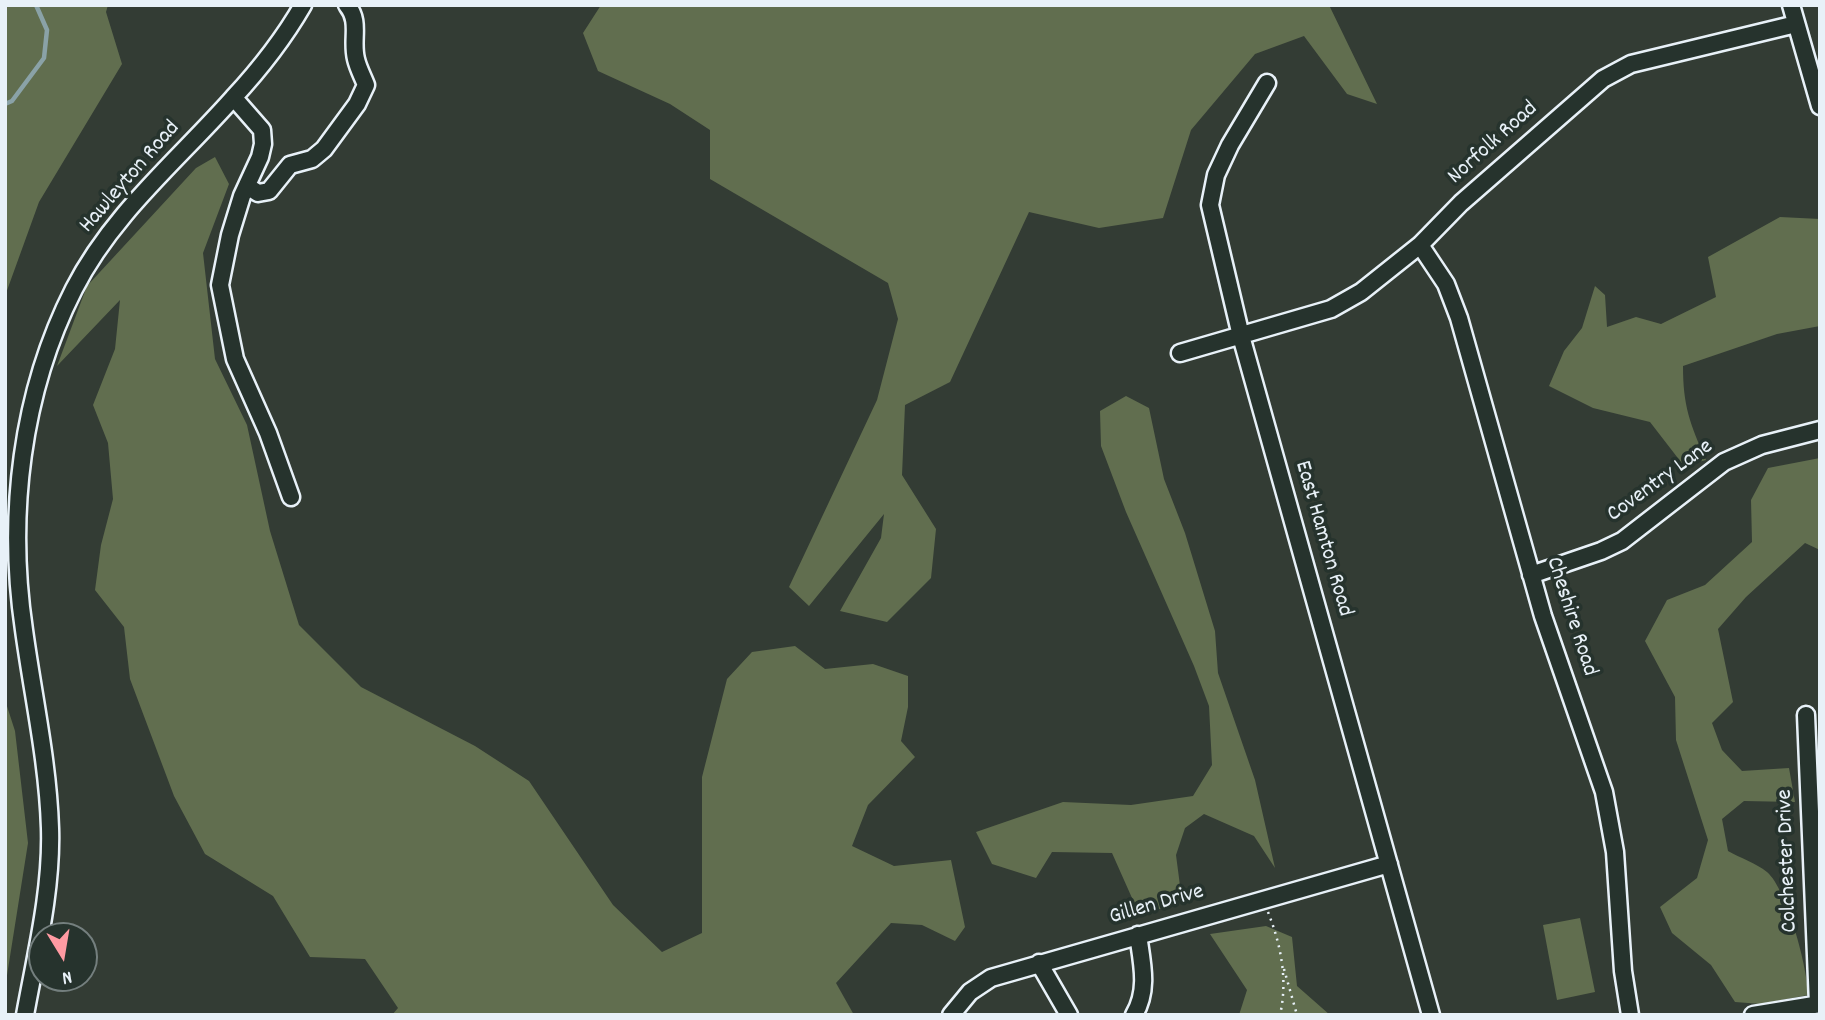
<!DOCTYPE html>
<html>
<head>
<meta charset="utf-8">
<style>
	body { margin:0 }
	#map { position:relative; width:1825px; height:1020px; overflow:hidden; background:#333c34; font-family:Dekko,sans-serif }
	canvas { display:block }
	.frame { position:absolute; inset:0; border:7px solid #e8f1f8; pointer-events:none }
	.north { position:absolute; left:28px; top:922px; width:70px; height:70px; box-sizing:border-box; background:#26332d; border:2px solid #747f7e; border-radius:50%; rotate:169deg; font-size:19px; font-weight:700; line-height:28px; text-align:center; color:#e8f1f8 }
	.north::after { content:''; display:block; margin:auto; width:24px; height:32px; background:#ff9aa2; clip-path:polygon(50% 0,100% 100%,50% 72%,0 100%) }
</style>
</head>
<body>
<div id="map">
<canvas width="1825" height="1020"></canvas>
<div class="frame"></div>
<div class="north">N</div>
</div>
<script>
const g = document.querySelector('canvas').getContext('2d');
g.lineJoin = 'round';
function fillPath(path, color) { g.fillStyle = color; g.fill(path, 'evenodd'); }
function trace(path, color, width, dash) { g.strokeStyle = color; g.lineWidth = width; g.lineCap = dash ? 'butt' : 'round'; g.setLineDash(dash || []); g.stroke(path); }
function write(font, color, halo, rows, align = 'center') {
  g.font = font + ' Dekko,sans-serif'; g.lineWidth = 7; g.setLineDash([]); g.textBaseline = 'middle'; g.strokeStyle = halo; g.fillStyle = color; for (const [text, x, y, turn = 0] of rows) {
    g.save(); g.translate(x, y); g.rotate((+turn || 0) * Math.PI / 180); g.textAlign = isNaN(turn) ? turn : align; if (halo) g.strokeText(text, 0, 0); g.fillText(text, 0, 0); g.restore();
  }
}
fillPath(new Path2D(`
	M5,5h103l-2,7 16,52 -83,138 -34,94z
	M601,5h728l48,99 -30,-10 -43,-58 -49,18 -64,76 -28,88 -64,10 -70,-16 -79,170 -45,23 -3,70 34,54 -5,49 -44,44 -47,-11 41,-73 3,-24 -75,92 -20,-19 88,-187 21,-81 -10,-36 -178,-104v-49l-40,-26 -72,-33 -15,-38z
	M215,157l14,27 -26,69 12,106 32,66 23,106 29,94 62,62 114,59 54,35 84,124 49,47 40,-19v-156l25,-98 25,-27 43,-6 30,23 48,-5 35,12v31l-7,34 14,16 -47,48 -16,41 42,20 57,-6 14,67 -10,14 -33,-16 -31,-2 -55,60 18,32h-462l6,-7 -33,-49 -55,-2 -37,-61 -68,-42 -31,-58 -44,-117 -6,-52 -29,-37 6,-45 12,-46 -5,-56 -15,-38 22,-56 5,-49 -63,66 30,-80 109,-118z
	M1780,217l40,2v107l-43,8 -94,32c0,40 7,58 23,94l-22,6 -34,-44 -57,-14 -44,-22 15,-35 18,-23 13,-42 10,9 2,32 29,-10 25,7 55,-27 -8,-40z
	M1126,396l23,12 15,71 21,54 30,98 3,42 37,107 20,88 -21,-32 -50,-22 -19,14 -9,27 6,46 -42,15 -28,-63 -60,-1 -16,26 -44,-14 -16,-32 87,-30 68,3 62,-9 19,-31 -3,-59 -15,-40 -68,-154 -25,-66 -1,-35z
	M1820,458v92l-15,-7 -59,54 -28,32 15,73 -21,21 10,27 20,21 47,-3 6,34 -51,-1 -22,18 6,32c12,7 28,12 39,21 20,17 41,97 41,123l-47,9 -26,-2 -24,-37 -39,-32 -12,-26 37,-29 11,-38 -32,-100 -1,-43 -30,-56 22,-41 38,-15 47,-43 -1,-42 17,-32z
	M5,700l10,31 13,112 -23,145z
	M1580,918l15,74 -38,8 -14,-75z
	M1266,926l26,11 5,49 33,29h-91l8,-25 -37,-56z`), '#616e4f');
trace(new Path2D(`
	M5,104l7,-3 32,-43 3,-28 -11,-25`), '#8aa2a7', 4.5);
const minor = new Path2D(`
	M1791,5l29,101
	M1267,83l-37,62 -14,30 -6,30 31,131 190,679
	M234,98l28,32 1,14 -3,13 -18,39 -12,39 -10,50 15,74 33,74 23,64
	M247,186l11,7 11,-2 21,-26 22,-6 12,-10 33,-45 9,-19c-3,-8 -8,-17 -10,-26 -5,-20 5,-37 -9,-54
	M1420,245l26,39 13,34 84,298 61,176 11,60 8,119 7,44
	M1180,353l151,-44 30,-17 59,-47 41,-42 142,-124 28,-15 165,-40
	M1531,575l70,-24 21,-10 102,-79 38,-17 58,-15
	M1806,715l12,289
	M1039,963l30,52
	M25,1015c11,-61 27,-125 25,-187 -2,-66 -17,-132 -26,-198 -17,-114 -3,-237 50,-341 38,-75 104,-129 159,-191 26,-28 51,-60 70,-93
	M951,1015l19,-23 21,-14 398,-114
	M1134,1015c15,-25 8,-52 4,-80
	M1753,1015l67,-11`);
trace(minor, '#e8f1f8', 21);
trace(new Path2D(`
	M1268,912c13,33 20,68 12,103
	M1284,969l13,46`), '#e8f1f8', 2.5, [2, 5]);
trace(minor, '#26332d', 16);
write('23px', '#e8f1f8', '#26332d', [
	["Norfolk Road",1494,144,-42],
	["Hawleyton Road",131,178,-49],
	["Coventry Lane",1661,482,-36],
	["East Hamton Road",1322,539,74],
	["Cheshire Road",1570,617,72],
	["Colchester Drive",1789,861,-92],
	["Gillen Drive",1157,906,-16]
]);
</script>
</body>
</html>
